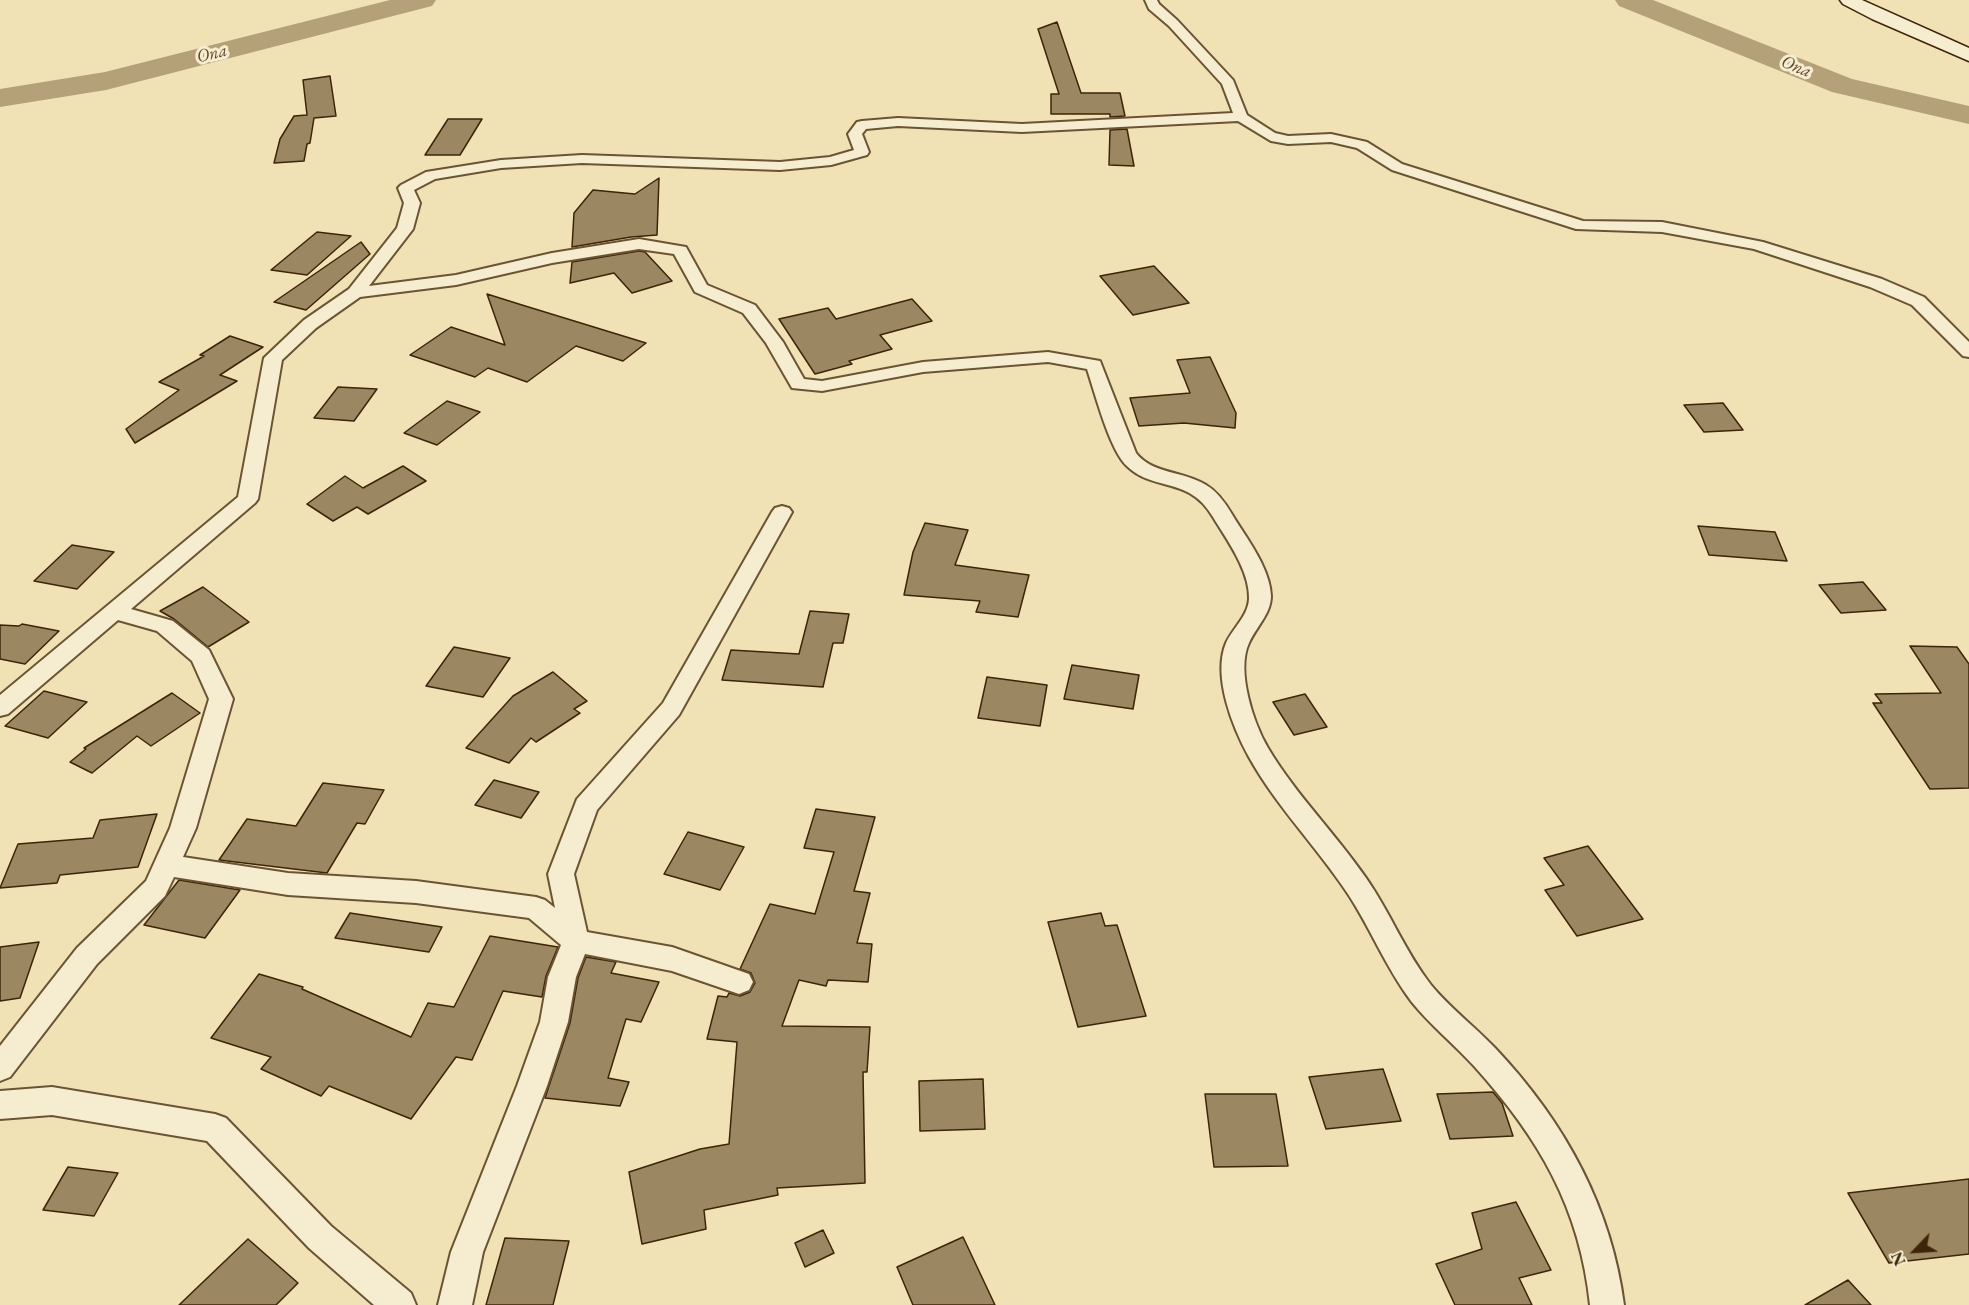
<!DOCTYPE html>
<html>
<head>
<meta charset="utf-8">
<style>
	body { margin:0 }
	#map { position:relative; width:1969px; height:1305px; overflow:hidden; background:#f1e2b5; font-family:"EB Garamond",serif }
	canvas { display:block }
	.north { position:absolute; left:1885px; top:1221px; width:60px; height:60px; -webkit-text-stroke:4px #f6eccf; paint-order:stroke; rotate:245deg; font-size:16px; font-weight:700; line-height:24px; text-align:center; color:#3e2408 }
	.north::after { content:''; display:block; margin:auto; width:21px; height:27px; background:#3e2408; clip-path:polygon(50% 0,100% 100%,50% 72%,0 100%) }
</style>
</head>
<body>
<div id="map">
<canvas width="1969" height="1305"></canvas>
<div class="north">N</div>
</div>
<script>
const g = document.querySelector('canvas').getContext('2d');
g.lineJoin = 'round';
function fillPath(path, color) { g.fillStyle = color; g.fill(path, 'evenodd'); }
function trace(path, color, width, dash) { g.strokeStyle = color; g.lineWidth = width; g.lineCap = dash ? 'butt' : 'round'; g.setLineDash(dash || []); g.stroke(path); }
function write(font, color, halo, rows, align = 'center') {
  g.font = font + ' "EB Garamond",serif'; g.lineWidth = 6; g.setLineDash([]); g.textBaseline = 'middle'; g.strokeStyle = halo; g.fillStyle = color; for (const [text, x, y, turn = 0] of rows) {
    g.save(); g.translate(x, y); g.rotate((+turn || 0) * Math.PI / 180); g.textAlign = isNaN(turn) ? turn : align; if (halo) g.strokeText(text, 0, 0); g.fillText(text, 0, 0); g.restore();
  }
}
fillPath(new Path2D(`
	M390,0h46l-4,6 -326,84 -106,17v-18l105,-17z
	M1615,0h38l199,79 117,27v18l-137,-32 -213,-86z`), '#b4a17a');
const building = new Path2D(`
	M1057,22l24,71h39l5,23 -15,1v-3h-59v-20h8l-21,-65z
	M330,76l6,40 -22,2 -4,25 -3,1 -3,17 -30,2 6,-24 14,-23 13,-1 -4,-35z
	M448,119h34l-22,36h-35z
	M1127,129l7,37 -25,-1 1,-35z
	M659,178l-2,57 -26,2 -59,10 2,-34 19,-23 42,4z
	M317,232l34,4 -44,39 -36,-5z
	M361,242l9,12 -64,56 -32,-8z
	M639,251l6,1 27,29 -40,12 -18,-20 -44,10 2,-21z
	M1154,266l35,37 -56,12 -33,-39z
	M487,294l35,11 124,38 -23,18 -47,-15 -49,36 -39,-14 -13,9 -65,-22 41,-28 54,18z
	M912,299l20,22 -52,14 12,14 -43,12 3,3 -37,10 -36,-55 49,-11 8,11z
	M230,336l33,11 -43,28 17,6 -102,62 -9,-14 53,-39 -20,-8 45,-26 -4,-1z
	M1210,357l26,56 -1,15 -51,-5 -45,3 -9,-28 60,-5 -13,-33z
	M338,387l39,2 -23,32 -40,-3z
	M447,401l33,11 -43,33 -33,-12z
	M1723,403l20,27 -39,2 -20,-27z
	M403,466l23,15 -58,33 -11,-7 -24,14 -26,-17 38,-28 18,12z
	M925,523l43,7 -13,35 74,10 -11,42 -42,-5 4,-11 -76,-6 9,-43z
	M1698,526l77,6 12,29 -78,-6z
	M72,545l42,7 -37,37 -43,-8z
	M1863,582l23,28 -45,3 -22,-28z
	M203,587l46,35 -41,25 -34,-28 -14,-8z
	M810,611l39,3 -6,29h-10l-10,44 -101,-7 9,-30 68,4z
	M22,624l37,7 -34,33 -25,-5v-34l19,1z
	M1910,646l47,1 12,17v124l-39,1 -57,-86h9l-7,-9 66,-1z
	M454,647l56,11 -27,39 -57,-11z
	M1072,665l67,10 -6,34 -69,-10z
	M553,672l34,29 -13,8 6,4 -44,29 -5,-4 -22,25 -43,-15 47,-52z
	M987,677l60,8 -7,41 -62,-8z
	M44,691l43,11 -39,36 -43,-12z
	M172,693l28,20 -49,33 -14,-10 -45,37 -22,-11 16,-13 -2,-1z
	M1305,694l22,33 -33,8 -21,-33z
	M494,780l45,12 -18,26 -46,-13z
	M323,783l61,7 -19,34 -8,-1 -30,50 -108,-13 28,-41 49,7z
	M816,809l59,8 -21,74 16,2 -13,50 15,1 -4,38 -40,-2 -2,6 -27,-6 -17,46 88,1 -3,45h-4l2,111 -88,5 1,7 -74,15 2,19 -64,15 -13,-72 71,-23 29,-5 8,-102 -30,-3 11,-43 9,1 2,-4 11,3 10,-4 5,-9 -4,-10 -11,-4 30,-65 45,10 19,-62 -30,-4z
	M157,814l-19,53 -78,8 -3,8 -57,5 18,-44 75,-6 7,-18z
	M688,832l56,15 -24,43 -56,-16z
	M1588,846l55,73 -66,17 -32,-46 19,-5 -20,-27z
	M179,880l61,10 -35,48 -61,-13z
	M350,913l92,14 -13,25 -94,-14z
	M1101,913l4,13 12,-1 29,91 -68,11 -30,-105z
	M490,936l68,11 -12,29 -4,21 -39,-6 -31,69 -16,-3 -45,62 -82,-33 -8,10 -60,-27 10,-12 -60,-19 48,-64 44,13 -1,2 109,48 17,-34 26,4z
	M39,942l-19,56 -20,3v-54z
	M586,957l30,5 -5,11 48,9 -18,40 -15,-3 -18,59 21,4 -9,24 -75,-8 25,-75 8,-45z
	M1383,1069l18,52 -75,8 -17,-52z
	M983,1079l2,50 -65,2 -1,-50z
	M1493,1092l9,11 11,33 -63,3 -13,-45z
	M1205,1094h71l12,72 -74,1z
	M68,1167l50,6 -24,43 -51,-6z
	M1969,1179v75l-80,9 -41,-70z
	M1516,1202l35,68 -32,8 13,27h-77l-19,-41 46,-15 -10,-36z
	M823,1230l11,23 -29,14 -10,-24z
	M963,1237l32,68h-82l-16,-38z
	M505,1238l64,3 -16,64h-67z
	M248,1239l50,44 -22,22h-97z
	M1848,1280l23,25h-66z`);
fillPath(building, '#9b8762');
trace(building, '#3e2408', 1.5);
const street = new Path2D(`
	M1145,0h12l2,4 18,16 56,60 14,35 28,18 13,3 43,-2 36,8 35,22 181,57 79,1 101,20 119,37 42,18 45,45v15l-6,-1 -51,-51 -42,-18 -116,-38 -92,-17 -86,-3 -184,-59 -35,-22 -26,-6 -43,2 -17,-3 -33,-20 -216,11 -124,-6 -32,3 -4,5 7,18 -2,3 -36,10 -51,5 -198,-7 -81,5 -66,11 -21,11 6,13 -7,26 -44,57 87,-11 96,-22 87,-14 47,8 21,38 48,20 28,37 21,37 18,2 101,-19 125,-10 52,9 36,92c16,21 48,18 70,32 12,7 20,19 27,31 14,23 37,52 38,80 0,18 -15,31 -22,47 -13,27 4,80 19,105 28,47 67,85 98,130 24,34 39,74 65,107 19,23 43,41 64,63 68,72 116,157 129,257h-34c-10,-97 -51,-167 -116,-239 -20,-22 -44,-41 -63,-65 -25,-33 -40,-72 -63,-107 -31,-47 -72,-88 -99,-137 -16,-29 -37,-81 -23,-114 7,-15 22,-27 23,-44 1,-28 -22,-59 -36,-82 -24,-41 -58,-25 -85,-50 -18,-15 -33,-74 -41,-98l-39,-7 -125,10 -101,19 -30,-3 -26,-45 -23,-30 -48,-21 -21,-38 -35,-5 -87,14 -96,22 -96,12 -44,31 -34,32 -24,139 -3,4 -124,106 42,12 36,29 24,49 -37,129 -13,29 105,16 128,8 120,16 9,3 10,8 -7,-34 29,-75 86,-96 109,-191 3,-4 7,-2 7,2 3,4 -113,203 -82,95 -23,64 13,58 85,15 77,27 4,8 -4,8 -10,4 -67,-23 -87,-17 -9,23 -8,45 -21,64 -64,166 -11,53h-34l13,-53 66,-166 23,-64 8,-45 13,-32 -32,-27 -113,-15 -128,-8 -114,-18 -9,19 -68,68 -87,113 -10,4v-35l77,-98 69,-67 24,-53 39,-129 -17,-38 -35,-30 -39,-11 -110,94 -8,2v-21l238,-198 26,-139 40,-38 45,-31 48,-61 7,-25 -6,-15 3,-3 25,-13 75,-12 81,-5 198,7 50,-5 24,-7 -6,-16 9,-12 5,-1 36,-3 124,6 211,-11 -11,-29 -53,-58 -20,-17z
	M52,1087l163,27 11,4 105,108 80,67 5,12h-42l-65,-57 -102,-107 -155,-26 -52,4v-28z`);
const secondary = new Path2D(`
	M1840,0h22l107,48v13l-97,-42 -29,-15z`);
trace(street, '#6b5433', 4);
trace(secondary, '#3e2408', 3);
fillPath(street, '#f6eccf');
fillPath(secondary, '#f6eccf');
write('italic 18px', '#614a2a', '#f6eccf', [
	["Ona",212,54,-14],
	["Ona",1796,67,22]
]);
</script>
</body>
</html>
